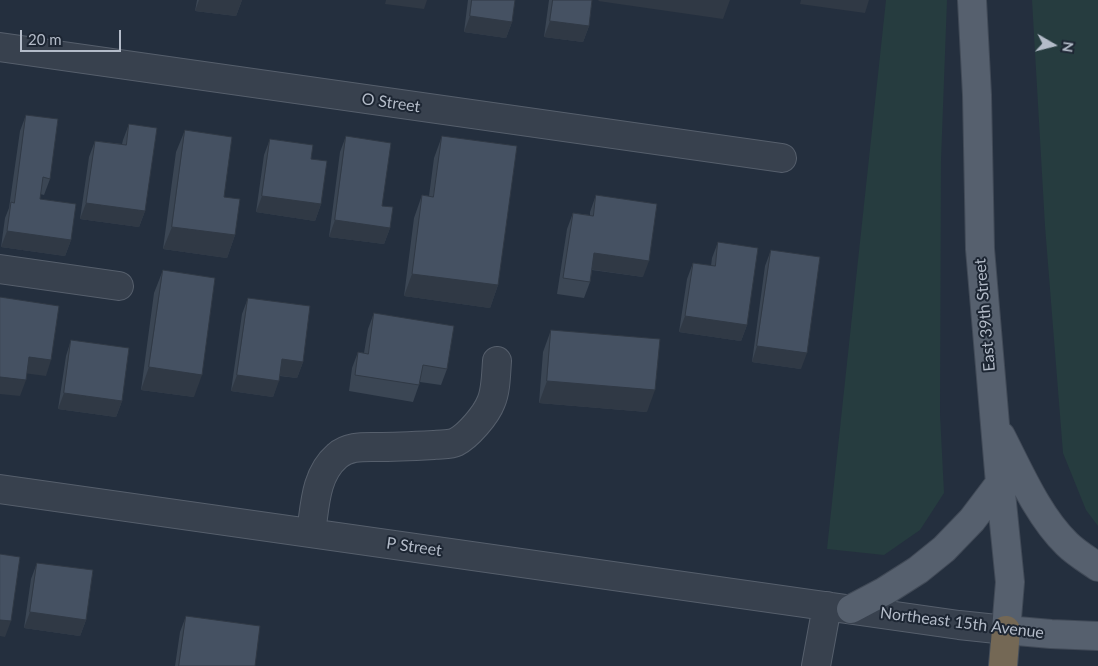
<!DOCTYPE html>
<html>
<head>
<meta charset="utf-8">
<style>
	body { margin:0 }
	#map { position:relative; width:1098px; height:666px; overflow:hidden; background:#242f3e; font-family:Lato,sans-serif }
	canvas { display:block }
	.north { position:absolute; left:1028px; top:20px; width:50px; height:50px; -webkit-text-stroke:4px #1d2633; paint-order:stroke; rotate:98deg; font-size:14px; font-weight:700; line-height:20px; text-align:center; color:#b4bcc9 }
	.north::after { content:''; display:block; margin:auto; width:18px; height:22px; background:#b4bcc9; clip-path:polygon(50% 0,100% 100%,50% 72%,0 100%) }
	.scale { position:absolute; left:20px; top:30px; width:101px; height:22px; box-sizing:border-box; border:2px solid #b4bcc9; border-top:0; padding-left:6px; font-size:15px; line-height:18px; white-space:nowrap; color:#b4bcc9; -webkit-text-stroke:4px #1d2633; paint-order:stroke }
</style>
</head>
<body>
<div id="map">
<canvas width="1098" height="666"></canvas>
<div class="north">N</div>
<div class="scale">20 m</div>
</div>
<script>
const g = document.querySelector('canvas').getContext('2d');
g.lineJoin = 'round';
function fillPath(path, color) { g.fillStyle = color; g.fill(path, 'evenodd'); }
function trace(path, color, width, dash) { g.strokeStyle = color; g.lineWidth = width; g.lineCap = dash ? 'butt' : 'round'; g.setLineDash(dash || []); g.stroke(path); }
function write(font, color, halo, rows, align = 'center') {
  g.font = font + ' Lato,sans-serif'; g.lineWidth = 4; g.setLineDash([]); g.textBaseline = 'middle'; g.strokeStyle = halo; g.fillStyle = color; for (const [text, x, y, turn = 0] of rows) {
    g.save(); g.translate(x, y); g.rotate((+turn || 0) * Math.PI / 180); g.textAlign = isNaN(turn) ? turn : align; if (halo) g.strokeText(text, 0, 0); g.fillText(text, 0, 0); g.restore();
  }
}
fillPath(new Path2D(`
	M886,0h61l-6,160 -1,254 4,79 -24,37 -36,25 -57,-6z
	M1032,0h66v526l-12,-16 -23,-57 -18,-227z`), '#263c3f');
const minor = new Path2D(`
	M0,47l782,111
	M0,269l119,17
	M0,489l959,136 47,5
	M311,533c4,-27 4,-58 26,-77 11,-10 26,-9 40,-9 19,0 38,-1 57,-2 7,-1 16,0 22,-3 12,-6 30,-27 35,-40 5,-11 5,-28 6,-41
	M816,666l11,-60`);
const major = new Path2D(`
	M972,0l5,95 3,154 20,234 10,99 -4,48 45,4 47,2
	M1001,436c18,35 37,80 66,108 9,9 21,16 31,23
	M851,609l34,-18 33,-21 26,-21 28,-29 28,-37`);
const highway = new Path2D(`
	M1003,666l3,-36`);
trace(minor, '#565f6c', 30);
trace(major, '#414a57', 30);
trace(highway, '#434c59', 30);
trace(minor, '#38414e', 28);
trace(major, '#56606e', 28);
trace(highway, '#746855', 28);
fillPath(new Path2D(`
	M197,0h45l-6,16 -41,-5z
	M468,0h47l-3,22 -6,16 -42,-6z
	M549,0h43l-3,26 -6,16 -39,-5z
	M26,115l24,64 -6,16 -4,-1v5l31,41 -6,16 -64,-9 4,-29 4,-10 11,-77z
	M129,124l16,87 -6,16 -59,-8 9,-62 6,-16 27,3 1,-4z
	M185,130l39,67 11,38 -8,23 -64,-9 13,-97z
	M346,136l36,70 8,22 -6,16 -55,-7 11,-85z
	M442,136l56,149 -8,23 -86,-12 10,-78 8,-23 7,1 5,-38z
	M270,139l41,20 10,45 -6,17 -59,-9 8,-57z
	M596,195l47,82 -51,-7 -2,12 -6,16 -27,-4 10,-65 6,-16 17,2v-3z
	M718,242l29,83 -6,16 -62,-9 8,-53 6,-16 18,3 1,-8z
	M771,250l30,119 -49,-7 13,-96z
	M163,270l31,127 -53,-7 13,-97z
	M248,298l55,64 -6,16 -17,-2 -7,21 -42,-6 11,-77z
	M374,313l73,56 -6,16 -21,-3 -7,20 -64,-11 3,-23 6,-16 6,1 4,-24z
	M551,330l96,82 -108,-9 4,-51z
	M71,340l51,61 -6,16 -58,-8 8,-53z
	M37,563l49,57 -6,16 -56,-8 7,-49z
	M186,616l69,50h-80l5,-34z`), '#3b4654');
fillPath(new Path2D(`
	M199,0h43l-6,16 -41,-5z
	M386,0h41l-3,9 -39,-5z
	M599,0h131l-7,19 -125,-18z
	M801,0h68l-4,13 -65,-9z
	M470,16l42,6 -6,16 -42,-6z
	M550,21l39,5 -6,16 -39,-5z
	M262,196l59,8 -6,17 -59,-9z
	M86,203l59,8 -6,16 -59,-8z
	M335,220l55,8 -6,16 -55,-7z
	M172,227l63,8 -8,23 -64,-9z
	M7,231l64,9 -6,16 -64,-9z
	M594,253l55,8 -6,16 -55,-8z
	M412,274l86,11 -8,23 -86,-12z
	M685,316l62,9 -6,16 -62,-9z
	M757,346l50,7 -6,16 -49,-7z
	M29,357l22,3 -5,16 -23,-3z
	M282,359l21,3 -6,16 -21,-3z
	M149,367l53,8 -8,22 -53,-7z
	M237,375l42,6 -6,16 -42,-6z
	M0,377l26,3 -6,16 -20,-2z
	M547,381l108,9 -8,22 -108,-9z
	M64,393l58,8 -6,16 -58,-8z
	M30,612l56,8 -6,16 -56,-8z
	M0,620l11,1 -6,16 -5,-1z`), '#303945');
const building = new Path2D(`
	M472,0h43l-3,22 -42,-6z
	M553,0h39l-3,26 -39,-5z
	M26,115l32,4 -8,60 -7,-2 -3,22 36,5 -5,36 -64,-9 4,-29 3,1z
	M129,124l28,4 -12,83 -59,-8 9,-62 31,4z
	M185,130l47,7 -8,60 16,2 -5,36 -63,-8z
	M346,136l45,7 -9,63 11,1 -3,21 -55,-8z
	M442,136l75,10 -19,139 -86,-11 10,-79 11,2z
	M270,139l43,6 -2,14 16,2 -6,43 -59,-8z
	M596,195l61,9 -8,57 -55,-8 -4,29 -27,-4 10,-65 20,3z
	M718,242l40,6 -11,77 -62,-9 8,-53 22,3z
	M771,250l49,7 -13,96 -50,-7z
	M163,270l52,8 -13,97 -53,-8z
	M0,297l59,9 -8,54 -22,-3 -3,23 -26,-3z
	M248,298l62,8 -7,56 -21,-3 -3,22 -42,-6z
	M374,313l80,13 -7,43 -24,-4 -4,20 -64,-10 3,-23 10,2z
	M551,330l109,9 -5,51 -108,-9z
	M71,340l58,8 -7,53 -58,-8z
	M0,554l20,3 -9,64 -11,-1z
	M37,563l56,7 -7,50 -56,-8z
	M186,616l74,10 -5,40h-76z`);
fillPath(building, '#455162');
trace(building, '#303945', 1);
write('16px', '#b4bcc9', '#1d2633', [
	["O Street",391,103,8],
	["East 39th Street",985,315,-95],
	["P Street",414,547,8],
	["Northeast 15th Avenue",962,623,7]
]);
</script>
</body>
</html>
